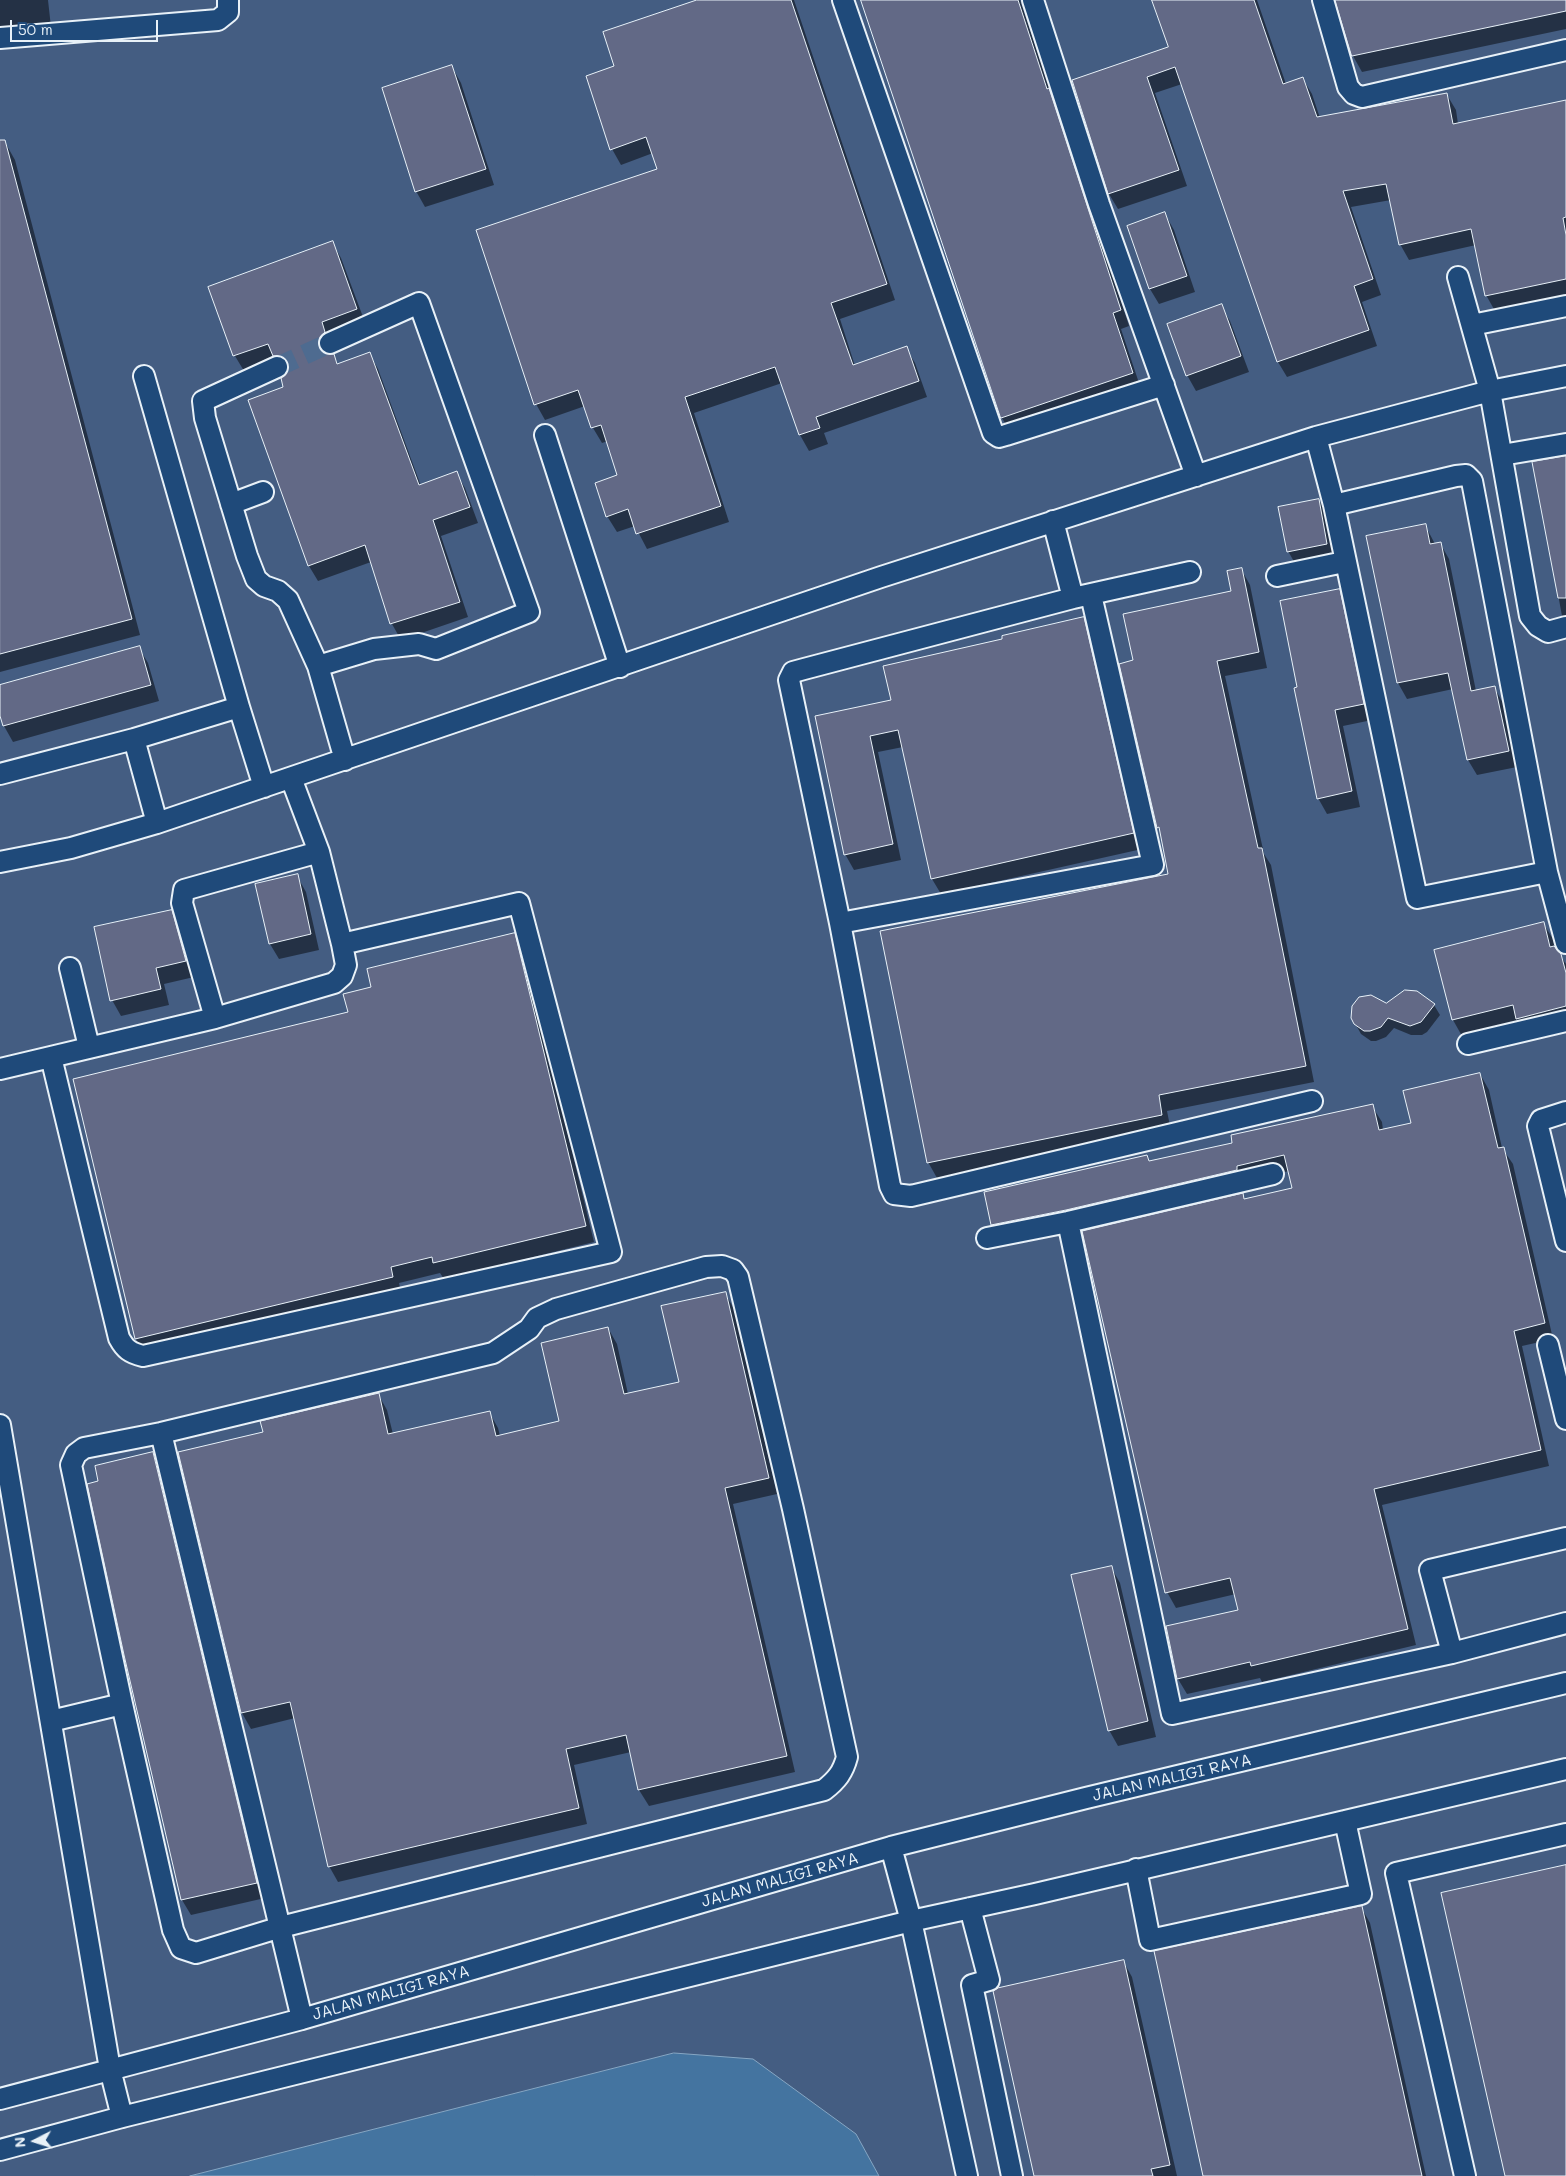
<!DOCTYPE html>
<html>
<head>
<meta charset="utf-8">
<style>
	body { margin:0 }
	#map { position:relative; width:1566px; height:2176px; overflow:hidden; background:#33537e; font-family:Mali,sans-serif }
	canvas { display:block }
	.north { position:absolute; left:10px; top:2116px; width:50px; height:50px; -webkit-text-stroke:4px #1f4a7a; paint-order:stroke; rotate:265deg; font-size:14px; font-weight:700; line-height:20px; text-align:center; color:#e8f1f8 }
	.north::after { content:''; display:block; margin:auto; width:18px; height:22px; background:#e8f1f8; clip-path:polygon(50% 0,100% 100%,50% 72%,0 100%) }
	.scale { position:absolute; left:10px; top:20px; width:148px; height:22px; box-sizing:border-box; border:2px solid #e8f1f8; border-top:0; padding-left:6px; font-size:15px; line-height:18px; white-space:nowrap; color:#e8f1f8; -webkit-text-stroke:4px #1f4a7a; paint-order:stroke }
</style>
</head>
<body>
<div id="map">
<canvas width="1566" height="2176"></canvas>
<div class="north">N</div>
<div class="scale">50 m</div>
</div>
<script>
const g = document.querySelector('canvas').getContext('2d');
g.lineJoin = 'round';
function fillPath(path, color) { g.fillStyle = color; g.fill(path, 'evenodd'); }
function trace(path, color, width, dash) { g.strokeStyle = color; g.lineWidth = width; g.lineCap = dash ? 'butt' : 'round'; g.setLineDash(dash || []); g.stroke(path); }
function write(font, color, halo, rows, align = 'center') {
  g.font = font + ' Mali,sans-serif'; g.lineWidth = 4.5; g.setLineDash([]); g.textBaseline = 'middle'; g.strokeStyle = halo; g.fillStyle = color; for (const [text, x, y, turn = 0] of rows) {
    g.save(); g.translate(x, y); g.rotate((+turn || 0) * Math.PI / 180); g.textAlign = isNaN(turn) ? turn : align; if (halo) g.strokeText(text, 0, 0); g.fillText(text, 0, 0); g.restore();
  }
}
fillPath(new Path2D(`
	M0,0h1566v2176h-1566z`), '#445d82');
const water = new Path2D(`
	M674,2053l79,6 103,75 23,42h-689z`);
fillPath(water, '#4474a0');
trace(water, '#86a6c3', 1);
fillPath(new Path2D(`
	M0,0h48l3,27 -51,4z
	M700,0h94l101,300 -55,19 15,47 51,-18 9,15 12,34 -103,36 4,11 -19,7 -9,-16 -18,-52 -88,30 35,109 -82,27 -12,-23 -18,6 -10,-16 12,-40 -11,-35 -6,2 -9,-15 -8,-22 -40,14 -9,-16 122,-234 -5,-17 -32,12 -9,-16 4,-82z
	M862,0h158l33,98 5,8 71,220 -8,3 20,60 -130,44 -9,-15z
	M1153,0h104l29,84 17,-5 9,15 8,24 127,-23 9,15 2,14 108,-22v195l-71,14 -9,-16 -10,-50 -67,15 -9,-16 -9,-44 -40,7 30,88 -19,7 15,44 -90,31 -9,-15 -96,-278 -27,9 32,93 -69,23 -9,-15 -36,-113 96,-33z
	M1336,0h230v29l-204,43 -9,-16z
	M452,67l9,16 33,102 -69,22 -9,-16z
	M6,144l9,16 125,475 -140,37v-526z
	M1165,214l9,16 21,62 -36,12 -9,-15z
	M332,242l9,16 25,67 -37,28 -1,2h5l5,10 31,-12 9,16 43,117 35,-13 9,15 13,35 -37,13 27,81 -67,23 -9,-16 -21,-62 -53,19 -9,-15 -60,-165 36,-13 3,-16h-5l-7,-13 -32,12 -9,-15 -25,-69z
	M1221,306l9,15 19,51 -53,19 -9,-16z
	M1566,457v165l-4,-6 -28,-153z
	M1319,500l9,16 8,44 -39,7 -9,-16z
	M1425,525l10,19 5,-1 9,16 27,132 18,-4 9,16 14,64 -40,8 -9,-15 -15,-71 -46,10 -9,-16 -30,-146z
	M1241,569l9,16 17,83 -42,8 39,178 7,11 43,217 -147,29 4,20 -234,47 -9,-16 241,-287 -8,-43 -3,-5 -24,-166 99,-69z
	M1339,590l9,16 24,114 -29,6 17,81 -33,7 -9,-16 -20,-110z
	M1083,618l9,16 50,215 -201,45 -9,-15 -29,-132 -25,5 23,108 -47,10 -9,-16 -29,-137 76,-16 112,-61z
	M139,648l9,15 11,38 -146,41 -9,-16 -4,-15v-25z
	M297,876l9,16 13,58 -40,9 -9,-15z
	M171,911l9,16 14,50 -30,7 5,21 -48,11 -9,-16z
	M1543,923l10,16 2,9 11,16v60l-40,10 -7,-13 -57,15 -9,-16 -17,-70z
	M514,935l9,15 71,292 -150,37 -4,-6 -41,10 2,9 -256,62 -9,-15 213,-326 24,-25z
	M1386,1005h48l6,10 -13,17 -5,3h-11l-17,-7 -8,9 -10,4h-5l-10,-7 -6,-11z
	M1480,1074l9,16 13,58 11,16 40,175 -31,7 27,120 -167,39 34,140 -154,37 -2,-4 -73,16 -9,-15 -11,-52 73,-16 -4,-17 -60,14 -9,-16 75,-397 3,5 48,-12 -4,-17 -288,69 -9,-15 155,-69 3,6 84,-18 138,-38 10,16 1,8 29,-6z
	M725,1293l9,16 43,185 -44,10 62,268 -146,34 -10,-16 -8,-38 -57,13 13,59 -249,58 -9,-16 -34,-148 -44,11 -9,-16 -63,-260 85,-20 114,-39 9,16 6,24 96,-22 9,16 2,8 60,-14 48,-94 9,16 11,50 52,-12z
	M153,1454l9,15 103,429 -74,17 -9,-15 -82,-418z
	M1111,1567l9,16 36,154 -38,9 -9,-16z
	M1361,1907l9,16 56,253h-221z
	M1123,1961l9,16 45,199h-142z`), '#0007');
const building = new Path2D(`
	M697,0h94l96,284 -56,19 22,62 54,-19 12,35 -103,36 4,11 -21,7 -24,-68 -90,30 36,109 -85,28 -8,-25 -22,8 -11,-34 22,-8 -16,-50 -10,3 -13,-38 -44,15 -58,-175 181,-61 -11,-32 -36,13 -24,-74 28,-10 -11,-34z
	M861,0h157l29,89 2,-1 72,222 -8,3 20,60 -132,45z
	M1152,0h102l29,84 20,-7 14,40 130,-24 6,31 113,-24v117l-3,1 3,17v44l-81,17 -14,-67 -72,16 -13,-61 -43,7 30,88 -19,7 15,44 -92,32 -102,-295 -28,10 32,93 -71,24 -36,-114 96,-33z
	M1335,0h231v11l-214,45z
	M452,65l34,104 -71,23 -33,-104z
	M0,140h5l127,479 -132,35z
	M1165,212l22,64 -38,13 -22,-63z
	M333,241l24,68 -35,13 3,10 -4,4 -3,5 1,7 4,5 11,1 3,10 33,-12 49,133 38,-14 13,36 -37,13 27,82 -70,22 -25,-79 -57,21 -60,-166 35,-13 -2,-9 6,-5 1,-10 -5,-6 -10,-1 -5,-12 -35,12 -25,-69z
	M1222,304l19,52 -55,20 -19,-52z
	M1566,456v142h-8l-26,-136z
	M1319,499l8,45 -40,8 -9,-45z
	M1426,524l4,20 11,-2 30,149 24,-5 14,65 -42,9 -19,-87 -51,10 -31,-147z
	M1242,568l17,84 -42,9 41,187h4l44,218 -147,29 3,20 -235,48 -47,-232 288,-57 -9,-47 -2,1 -38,-164 14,-4 -10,-46 108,-23 -4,-20z
	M1340,589l24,115 -29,6 17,81 -35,8 -23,-111 3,-1 -17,-86z
	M1084,617l50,216 -203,46 -33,-149 -28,6 23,108 -49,11 -29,-139 76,-16 -8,-34 119,-27v-3z
	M140,646l11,39 -148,41 -3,-10v-31z
	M298,874l13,60 -42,10 -14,-60z
	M172,910l14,51 -30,7 5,21 -51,12 -16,-74z
	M1544,922l6,25 4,-1 7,8 5,19v33l-50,13 -3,-14 -61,15 -18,-70z
	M515,933l71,293 -153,37 -1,-6 -41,10 2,10 -258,62 -62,-260 275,-67 -5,-18 28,-7 -4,-18z
	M1405,990l12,1 18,13 -14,18 -11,4 -22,-8 -7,9 -11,4h-6l-10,-7 -3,-6 1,-12 7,-9 12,-2 15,8z
	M1480,1073l18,75 6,-1 41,176 -31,8 27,119 -167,39 34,140 -157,37 -1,-4 -73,17 -11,-53 72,-16 -8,-32 -65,15 -83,-362 161,-38 1,6 48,-11 -8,-33 -47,11v4l-171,40 -75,15 -7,-33 163,-37 2,6 83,-18 -1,-8 142,-31 6,26 32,-7 -8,-32z
	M726,1292l43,186 -44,10 62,268 -149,34 -12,-55 -60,14 13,59 -251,59 -38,-165 -49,11 -63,-261 85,-20 -3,-11 119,-28 9,41 102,-23 6,25 63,-15 -18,-78 67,-16 16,67 55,-12 -18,-76z
	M153,1452l104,431 -76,17 -57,-245 -37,-171 11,-3 -3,-15z
	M1112,1566l36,155 -40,10 -37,-156z
	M1566,1865v311h-61l-64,-283z
	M1362,1906l60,270h-219l-49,-225z
	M1124,1960l46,205 -19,4 2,7h-119l-41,-185 5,-3z`);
fillPath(building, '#626986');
trace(building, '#e8f1f8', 1);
trace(new Path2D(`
	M277,367l53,-24`), '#4e6b90', 20, [20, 10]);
const minor = new Path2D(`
	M843,0l150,433 6,4 7,-2 158,-50
	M1033,0l66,204 97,272
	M1323,0l25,87 6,7 8,3 204,-47
	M0,38l218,-18 10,-8v-12
	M1458,277l32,114 40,225 8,10 10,6 18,-5
	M1472,325l94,-19
	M277,367l-74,34 2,17 42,138 9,23 8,7 14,5 10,9 30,66 27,94
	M144,376l95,331 25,80
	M545,435l75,232
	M1316,437l18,68 83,393 130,-26 -75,-391 -6,-6 -10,1 -122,29
	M1502,455l64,-11
	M231,504l32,-12
	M1053,521l20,77
	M1190,572l-117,26 -269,71 -11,3 -4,8 51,243 50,263 4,8 17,2 401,-95
	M1277,576l67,-14
	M318,666l56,-17 45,-5 17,5 93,-37 -110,-309 -89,40
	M134,739l23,84
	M0,774l134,-35 105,-32
	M0,862l71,-14 86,-25 724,-246 435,-140 174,-46 76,-15
	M1547,872l19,71
	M840,923l313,-58 -62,-270
	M70,968l19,79
	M215,1018l-33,-115 2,-13 135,-38
	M1468,1044l98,-23
	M51,1057l68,281c6,11 11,15 24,18l468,-104 -92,-349 -177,41
	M0,1069l215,-51 119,-35 8,-7 4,-11 -4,-21 -23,-92 -28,-74
	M1566,1112l-25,8 -3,6 28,115
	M1068,1222l104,492 280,-61 -22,-83 136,-32
	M987,1238l81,-16 205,-48
	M722,1266l11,4 5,7 55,232 54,248c-4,15 -10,23 -23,33l-543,137 -85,26 -15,-5 -8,-18 -51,-226 -51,-239 5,-11 8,-6 77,-15 332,-80 36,-24 8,-11 19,-9 150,-42z
	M1548,1345l18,74
	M0,1425l110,644 12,48
	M161,1433l141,586
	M1452,1653l114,-30
	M51,1721l71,-17
	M891,1847l20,74 56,255
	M1136,1869l14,71 211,-46 -16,-73
	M970,1908l19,72 -17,5 40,191
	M0,2099l302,-80 589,-172 195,-49 480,-115
	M0,2150l122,-33 789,-196 124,-27 531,-125
	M1465,2176l-69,-303 170,-39`);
trace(minor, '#e8f1f8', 24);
trace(minor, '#1f4a7a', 20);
write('16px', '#e8f1f8', '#1f4a7a', [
	["JALAN MALIGI RAYA",1172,1778,-13],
	["JALAN MALIGI RAYA",780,1880,-16],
	["JALAN MALIGI RAYA",391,1993,-16]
]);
</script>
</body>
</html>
